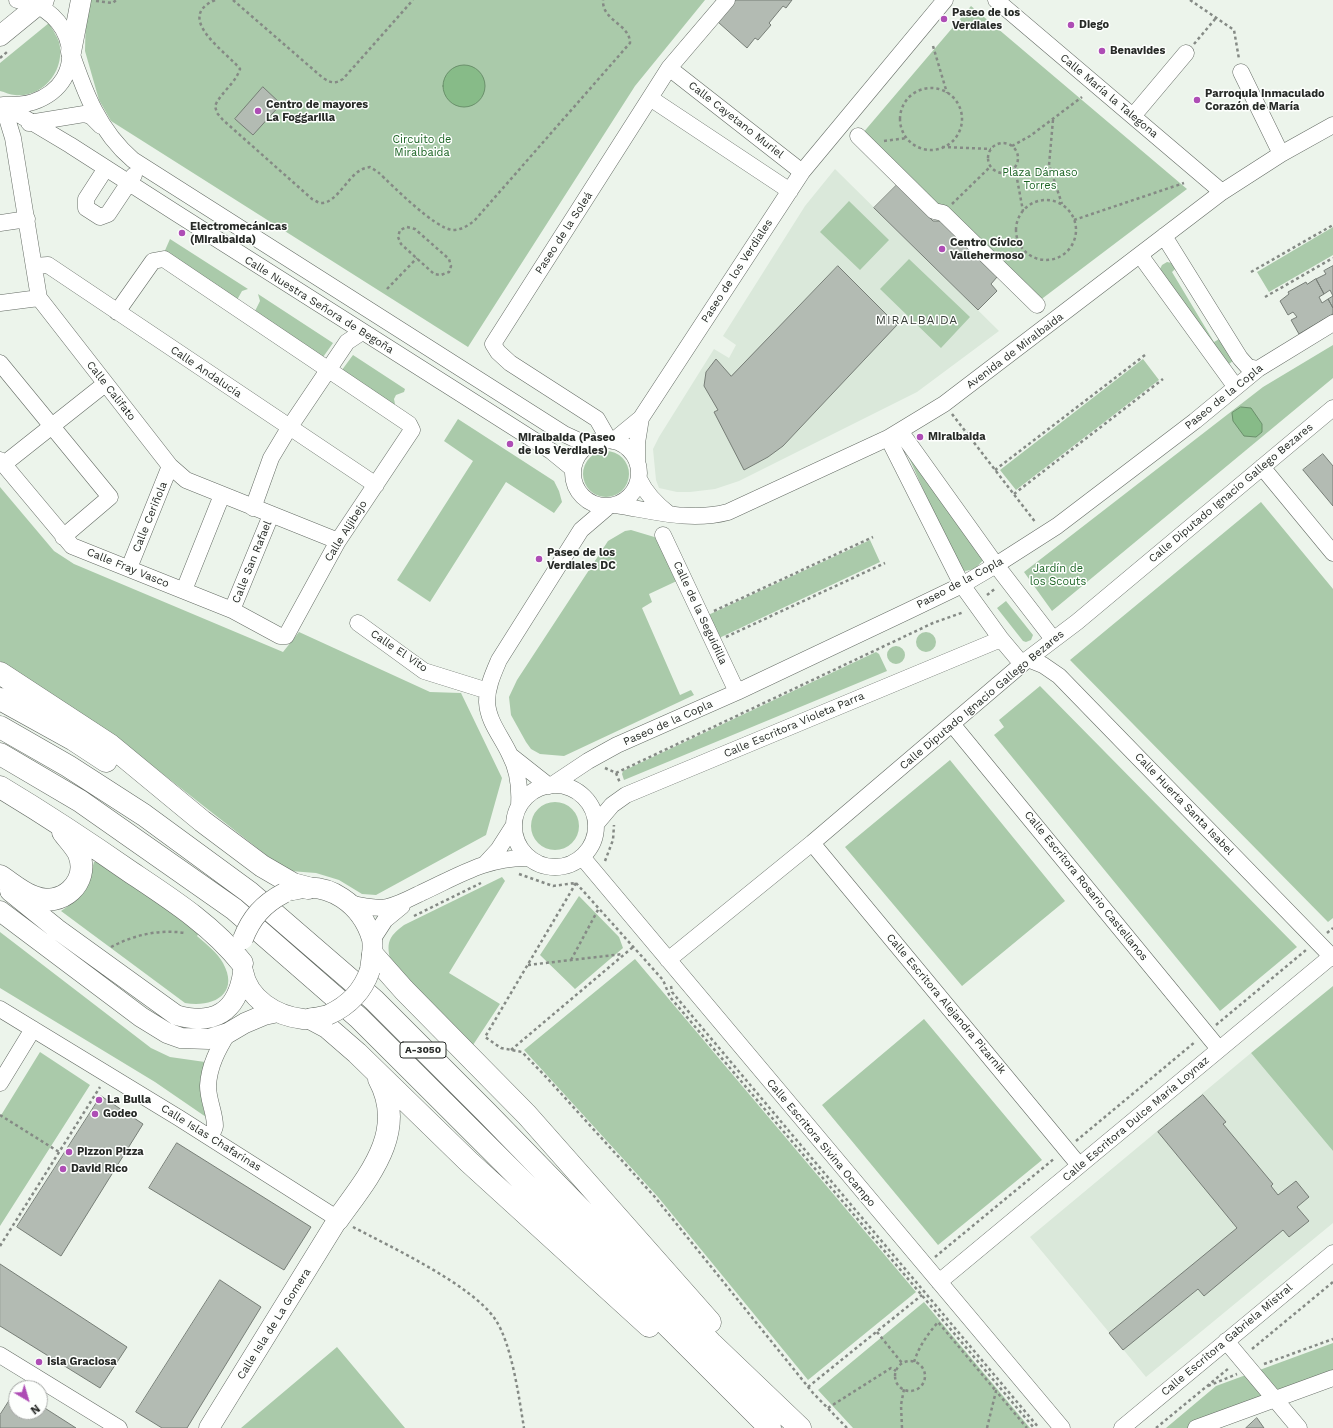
<!DOCTYPE html>
<html>
<head>
<meta charset="utf-8">
<style>
	body { margin:0 }
	#map { position:relative; width:1333px; height:1428px; overflow:hidden; background:#ecf4eb; font-family:"Work Sans",sans-serif }
	canvas { display:block }
	.north { position:absolute; left:8px; top:1380px; width:40px; height:40px; box-sizing:border-box; background:#fdfffd; border:1px solid #a7aaa7; border-radius:50%; rotate:142deg; font-size:11px; font-weight:700; line-height:16px; text-align:center; color:#272a27 }
	.north::after { content:''; display:block; margin:auto; width:14px; height:18px; background:#ae4db5; clip-path:polygon(50% 0,100% 100%,50% 72%,0 100%) }
</style>
</head>
<body>
<div id="map">
<canvas width="1333" height="1428"></canvas>
<div class="north">N</div>
</div>
<script>
const g = document.querySelector('canvas').getContext('2d');
g.lineJoin = 'round';
function fillPath(path, color) { g.fillStyle = color; g.fill(path, 'evenodd'); }
function trace(path, color, width, dash) { g.strokeStyle = color; g.lineWidth = width; g.lineCap = dash ? 'butt' : 'round'; g.setLineDash(dash || []); g.stroke(path); }
function write(font, color, halo, rows, align = 'center') {
  g.font = font + ' "Work Sans",sans-serif'; g.lineWidth = 3; g.setLineDash([]); g.textBaseline = 'middle'; g.strokeStyle = halo; g.fillStyle = color; for (const [text, x, y, turn = 0] of rows) {
    g.save(); g.translate(x, y); g.rotate((+turn || 0) * Math.PI / 180); g.textAlign = isNaN(turn) ? turn : align; if (halo) g.strokeText(text, 0, 0); g.fillText(text, 0, 0); g.restore();
  }
}
fillPath(new Path2D(`
	M835,169l164,162 -82,61 -178,89 -24,8 -25,3h-13l-18,-4 -3,-8 -3,-31 6,-12 55,-88 15,9 7,-13 -13,-9 82,-130z
	M1251,1053l82,98v72l-187,154 -116,-140z`), '#dae8da');
fillPath(new Path2D(`
	M89,0h616l-70,86 -167,261 -357,-226 -12,-21 -14,-49 1,-44z
	M971,6l216,183 -148,112 -102,-93 -75,-74z
	M49,23c3,6 8,13 10,19 7,27 -15,56 -44,53 -5,0 -10,-3 -15,-4v-28z
	M849,201l40,39 -29,30 -40,-38z
	M1333,227v28l-64,37 -12,-20z
	M170,239l78,50 -6,2 -5,9 -74,-45z
	M909,259l61,58 -29,31 -61,-59z
	M1167,262l5,1 5,4 -5,5 42,70 7,-4 13,19 -1,4 -4,3 -5,-2 -64,-93 2,-4z
	M258,294l75,49 -12,17 -72,-47 6,-2 5,-10z
	M1333,345v33l-281,233 -28,-39 239,-185z
	M353,355l52,34 -1,3 -8,3 -2,4 1,5 -3,4 -53,-34z
	M1143,359l16,21 -143,110 -16,-20z
	M458,419l96,62 5,10 3,11 -8,11 -48,-31 -76,120 -33,-22 76,-119 -29,-20z
	M906,451l79,107 -10,11 -15,3z
	M583 474a23 23 0 1 1 46 0a23 23 0 1 1-46 0Z
	M0,487l54,64 20,13 209,88 16,-20 131,60 31,1 41,85 -16,57 -110,60 -14,-1 -23,-14 -23,-7 -26,-2 -15,-9 -153,-120 -122,-81z
	M1261,502l72,87v329l-5,4 -258,-262z
	M631,530l30,9 20,40 -32,15 3,8 -10,6 38,87 11,-5 3,5 -130,61 -24,-2 -9,-5 -5,-7 -15,-27 -2,-18 8,-17 91,-139 17,-10z
	M870,540l10,22 -163,77 -11,-23z
	M1006,601l27,34 -2,5 -5,2 -3,-1 -26,-33z
	M916 642a10 10 0 1 1 20 0a10 10 0 1 1-20 0Z
	M887 655a9 9 0 1 1 18 0a9 9 0 1 1-18 0Z
	M876,652l3,2 8,17 -263,109 -2,-6 1,-3z
	M1040,686l257,261 -77,64 -226,-276 10,-8 -5,-7z
	M950,760l115,141 -103,85 -117,-139z
	M531 826a24 24 0 1 1 48 0a24 24 0 1 1-48 0Z
	M94,862h7l98,71 -2,3c9,8 20,16 26,27 17,31 -10,45 -38,40l-124,-92c23,-15 26,-24 33,-49z
	M502,877l3,4 -56,92 51,31 -27,41 -82,-82c-5,-20 -3,-26 13,-38z
	M579,896l40,41 4,11 -48,41 -35,-34z
	M0,932l151,116 19,9 35,5c-2,19 -6,37 1,55l-51,-35 -155,-94z
	M635,959l281,333 -108,88 -150,-183 -134,-147z
	M1333,986v165l-82,-98z
	M924,1019l118,141 -104,85 -116,-140z
	M40,1052l50,33 -90,141v-109z
	M924,1302l106,126h-177l-35,-38z
	M1333,1343v32l-144,53h-23l50,-42z
	M337,1347l68,81h-164z`), '#aacaaa');
const water = new Path2D(`
	M443 86a21 21 0 1 1 42 0a21 21 0 1 1-42 0Z
	M1241,407l10,1 11,16v8l-6,5 -12,-1 -11,-15 -1,-8z`);
fillPath(water, '#87bb88');
trace(water, '#6a906b', 1);
const building = new Path2D(`
	M733,0h59l-6,8 -3,-2 -14,17 2,2 -13,15 -3,-2 -8,10 -29,-26z
	M263,87l18,17 -28,31 -18,-16z
	M897,185l36,36h7l57,56 -6,7 6,7 -19,19 -104,-102z
	M838,266l59,59 -114,121 -15,11 -24,13 -30,-58 4,-2 -14,-24 2,-14 10,-13 15,17z
	M1333,266v42l-5,-9 5,-3 -3,-6 -6,4 -8,-15 10,-5 -2,-3z
	M1316,279l8,15 -5,3 3,6 6,-4 5,9v6l-34,20 -8,-14 6,-3 -4,-5 -5,3 -8,-14 9,-7 -1,-2 18,-10 1,2z
	M1323,454l10,12v40l-30,-36z
	M1203,1095l23,27 -3,2 50,60 -2,2 7,9 18,-14 13,16 -12,10 12,14 -20,16 -6,-7 -79,66 -6,-7 -75,61 -14,-17 128,-105 -79,-96z
	M101,1096l42,28 -82,132 -44,-29z
	M177,1143l134,84 -27,43 -135,-82z
	M0,1264l127,83 -27,41 -100,-62z
	M220,1280l41,27 -74,121h-25l-26,-16z
	M16,1390v22h24v-7l36,23h-76v-13z
	M1257,1418l7,10h-18z`);
fillPath(building, '#b3bbb3');
trace(building, '#777e77', 1);
const minor = new Path2D(`
	M996,0l226,192
	M71,52c14,41 28,79 62,108l431,274 13,6 16,3
	M669,68l133,104
	M1241,72l40,82
	M650,98l140,93
	M3,105l67,40 106,68 375,238 22,18
	M3,105l10,33 26,160 131,168 16,14 152,61
	M3,105c10,0 21,0 30,-3 60,-21 42,-95 -16,-102
	M1133,116l53,-63
	M29,123l55,-9 7,2 10,10
	M858,136l76,75 9,2 94,92
	M106,168l-20,31v9l14,9 8,-3 26,-39
	M0,223l27,-4
	M1164,236l76,122 8,9 10,2
	M1140,255l95,131
	M34,266l14,-1 328,220
	M0,303l39,-5
	M0,363l110,134 -47,40
	M900,431l96,134 57,74
	M888,438l74,147 39,54 21,25
	M609,440l-12,-21 -87,-56 -12,-11 -5,-8 176,-276 58,-68
	M573 473a33 33 0 1 1 66 0a33 33 0 1 1-66 0Z
	M613,441l28,-23 161,-246 143,-172
	M0,460l72,86 160,64 48,26h6l52,-95 74,-111 -3,-6 -245,-165 -11,2 -36,51
	M637,462v-19l4,-25
	M4,464l101,-80
	M1262,467l71,86
	M639,479c7,15 17,25 30,35
	M616,505c38,6 74,17 112,7l160,-74 56,-34 278,-212 59,-38 52,-29
	M253,508l18,-50 18,-30 58,-86 15,-10
	M663,535l74,157
	M129,568l41,-102
	M184,590l38,-95
	M232,610l39,-95
	M358,623l66,48 64,20
	M1028,659l15,6 16,11 274,282
	M952,724l267,325
	M511,756l38,30
	M552,785l36,-24 29,-16 120,-53 171,-81 54,-26 34,-20 61,-39 138,-105 63,-52 75,-46
	M514 826a41 41 0 1 1 82 0a41 41 0 1 1-82 0Z
	M519,806c1,-16 -1,-36 -9,-51 -8,-18 -22,-33 -23,-53 0,-15 6,-28 12,-42l82,-130 28,-24
	M596,824l16,-19 14,-10 375,-156
	M812,843l267,322
	M582,857l480,571
	M486,863l12,-13 16,-25
	M350,903c11,3 26,6 37,4 11,-2 24,-9 34,-14 37,-17 66,-36 107,-35
	M372,940l13,-20 17,-14
	M668,960l144,-117 216,-184 49,-37 256,-214
	M0,1009l179,109 159,101
	M0,1083l33,-54
	M210,1137c1,-3 5,-8 5,-11 0,-13 -7,-26 -7,-40 1,-20 10,-37 20,-53
	M939,1282l394,-327
	M1226,1341l73,87
	M0,1355l119,73
	M1122,1428l211,-175
	M1196,1428l137,-50`);
const major = new Path2D(`
	M0,36l44,-36
	M71,52l10,-52
	M293,890c36,-10 69,15 79,49 2,10 -1,21 -2,31
	M10,891l47,38 119,86c38,11 61,-3 67,-42
	M0,911l141,106 26,16 14,5 28,1 19,-6 17,-10 19,-8 14,-3
	M243,971c5,28 33,45 60,48 8,1 16,-2 25,-4
	M209,1428l129,-209`);
const highway = new Path2D(`
	M0,673l110,72 92,76 60,45 31,18 15,4
	M0,699l74,41 32,21
	M0,727l68,39 76,49 105,77 125,108 113,113 224,230 89,85
	M0,754l80,47 154,108 125,109 411,410
	M0,787c45,27 89,56 132,86 39,26 81,53 110,90
	M0,876c11,7 22,17 34,21 27,11 56,-14 45,-43 -3,-7 -11,-15 -16,-22
	M373,955l31,35 123,125 183,207
	M312,1019l15,8 30,26 112,109 180,164
	M338,1219c30,-42 70,-87 41,-140`);
trace(minor, '#646b64', 17);
trace(major, '#646b64', 21);
trace(highway, '#646b64', 23);
trace(new Path2D(`
	M215,0c-42,18 13,53 25,69 -5,15 -19,23 -25,37l2,7 6,7 89,79c3,1 6,4 9,4 15,1 27,-27 40,-33 3,-2 6,-2 9,-3l8,5c14,13 57,57 75,58 8,0 15,-4 22,-10l155,-177c0,-19 -28,-22 -27,-43
	M233,0l90,78c8,5 12,6 20,1l70,-79
	M1190,0l44,30 5,29
	M96,1l17,2 3,-3
	M1194,44l22,-26
	M933,46l14,47
	M0,58l7,-6
	M900 119a31 31 0 1 1 62 0a31 31 0 1 1-62 0Z
	M1053,120l-4,45 13,39
	M884,141l23,-3
	M988 158a15 15 0 1 1 30 0a15 15 0 1 1-30 0Z
	M1012,146l18,-10 52,-39
	M942,147l49,2
	M1015,168l8,43
	M1016 230a30 30 0 1 1 60 0a30 30 0 1 1-60 0Z
	M952,204l38,-37
	M1074,220l110,-37
	M407,227l8,2 34,30 2,7 -2,6 -8,3 -7,-1 -33,-30 -3,-7 2,-7z
	M1251,272l82,-47
	M387,289l30,-31
	M1265,297l68,-39
	M952,414l84,109
	M995,470l150,-115
	M1014,494l149,-115
	M987,595l9,-7
	M714,611l159,-74
	M726,637l159,-74
	M605,768l11,5 4,10
	M616,773l317,-150 31,-11
	M605,861l8,-21 1,-15
	M519,874l34,12 22,-3
	M576,883l-91,154 16,11 21,4 25,26 107,118 159,197 34,35
	M576,883l87,97 7,17 364,431
	M414,916l67,-33
	M1327,933l6,-5
	M111,947c23,-12 48,-18 74,-14
	M571,960l28,-52
	M528,965l95,-11
	M671,986l1,6 367,436
	M1216,1025l90,-75
	M511,1050l122,-103
	M0,1115l59,37
	M1076,1141l119,-99
	M353,1227c38,20 119,58 142,92 17,25 24,79 29,109
	M0,1246l100,-159
	M935,1257l120,-99
	M877,1332l25,31
	M1252,1349l81,-67
	M895 1376a15 15 0 1 1 30 0a15 15 0 1 1-30 0Z
	M914,1362c5,-16 14,-28 24,-40l58,69
	M1264,1364l69,-25
	M1208,1386l29,-12
	M808,1387l114,-92
	M828,1408l63,-40 5,3
	M902,1428l-1,-23 3,-16
	M987,1428l9,-37 31,37
	M1156,1428l73,-60`), '#858a85', 2.5, [3, 3]);
trace(minor, '#fff', 16);
trace(major, '#fff', 20);
trace(highway, '#fff', 22);
const majorBridge = new Path2D(`
	M243,939c8,-21 20,-35 41,-46
	M328,1015c20,-9 35,-24 42,-45`);
trace(majorBridge, '#646b64', 21, []);
trace(majorBridge, '#fff', 20);
for (const [x, y, r, color] of [
	[944,19,4,"#ae4db5"],
	[1071,25,4,"#ae4db5"],
	[1102,51,4,"#ae4db5"],
	[1197,100,4,"#ae4db5"],
	[258,111,4,"#ae4db5"],
	[182,233,4,"#ae4db5"],
	[942,249,4,"#ae4db5"],
	[920,437,4,"#ae4db5"],
	[510,444,4,"#ae4db5"],
	[539,559,4,"#ae4db5"],
	[99,1100,4,"#ae4db5"],
	[95,1114,4,"#ae4db5"],
	[69,1152,4,"#ae4db5"],
	[63,1169,4,"#ae4db5"],
	[39,1362,4,"#ae4db5"]
]) { const dot = new Path2D(); dot.arc(x, y, r, 0, 2 * Math.PI); g.fillStyle = color; g.fill(dot); trace(dot, '#fdfffd', 1.5); }
for (const [x, y, w] of [
	[423,1050,46]
]) { const box = new Path2D(); box.roundRect(x - w / 2, y - 8, w, 16, 3); g.fillStyle = '#fdfffd'; g.fill(box); trace(box, '#272a27', 1); }
write('bold 10px', '#272a27', null, [
	["A-3050",423,1050]
]);
write('bold 11px', '#272a27', '#fdfffd', [
	["Paseo de los",952,13],
	["Verdiales",952,26],
	["Diego",1079,25],
	["Benavides",1110,51],
	["Parroquia Inmaculado",1205,94],
	["Corazón de María",1205,107],
	["Centro de mayores",266,105],
	["La Foggarilla",266,118],
	["Electromecánicas",190,227],
	["(Miralbaida)",190,240],
	["Centro Cívico",950,243],
	["Vallehermoso",950,256],
	["Miralbaida",928,437],
	["Miralbaida (Paseo",518,438],
	["de los Verdiales)",518,451],
	["Paseo de los",547,553],
	["Verdiales DC",547,566],
	["La Bulla",107,1100],
	["Godeo",103,1114],
	["Pizzon Pizza",77,1152],
	["David Rico",71,1169],
	["Isla Graciosa",47,1362]
], 'left');
write('11px', '#272a27', '#fdfffd', [
	["Calle María la Talegona",1109,96,40],
	["Calle Cayetano Muriel",736,120,38],
	["Paseo de la Soleá",564,233,-57],
	["Paseo de los Verdiales",737,271,-57],
	["Calle Nuestra Señora de Begoña",319,305,32],
	["Avenida de Miralbaida",1015,351,-37],
	["Calle Andalucía",206,372,34],
	["Calle Califato",111,391,52],
	["Paseo de la Copla",1224,397,-39],
	["Calle Diputado Ignacio Gallego Bezares",1231,493,-40],
	["Calle Ceriñola",150,517,-68],
	["Calle Aljibejo",346,531,-58],
	["Calle San Rafael",252,562,-68],
	["Calle Fray Vasco",128,568,22],
	["Paseo de la Copla",960,583,-28],
	["Calle de la Seguidilla",700,613,65],
	["Calle El Vito",399,651,34],
	["Calle Diputado Ignacio Gallego Bezares",982,700,-40],
	["Paseo de la Copla",668,723,-24],
	["Calle Escritora Violeta Parra",794,725,-23],
	["Calle Huerta Santa Isabel",1184,804,46],
	["Calle Escritora Rosario Castellanos",1086,886,51],
	["Calle Escritora Alejandra Pizarnik",946,1004,50],
	["Calle Escritora Dulce María Loynaz",1136,1119,-40],
	["Calle Islas Chafarinas",211,1138,32],
	["Calle Escritora Sivina Ocampo",821,1143,50],
	["Calle Isla de La Gomera",274,1324,-58],
	["Calle Escritora Gabriela Mistral",1227,1340,-40]
]);
write('11px', '#1c6425', '#fdfffd', [
	["Circuito de",422,140],
	["Miralbaida",422,153],
	["Plaza Dámaso",1040,173],
	["Torres",1040,186],
	["Jardín de",1058,569],
	["los Scouts",1058,582]
]);
g.letterSpacing = '1px';
write('12px', '#393f39', '#fdfffd', [
	["MIRALBAIDA",917,320]
]);
g.letterSpacing = '0px';
</script>
</body>
</html>
